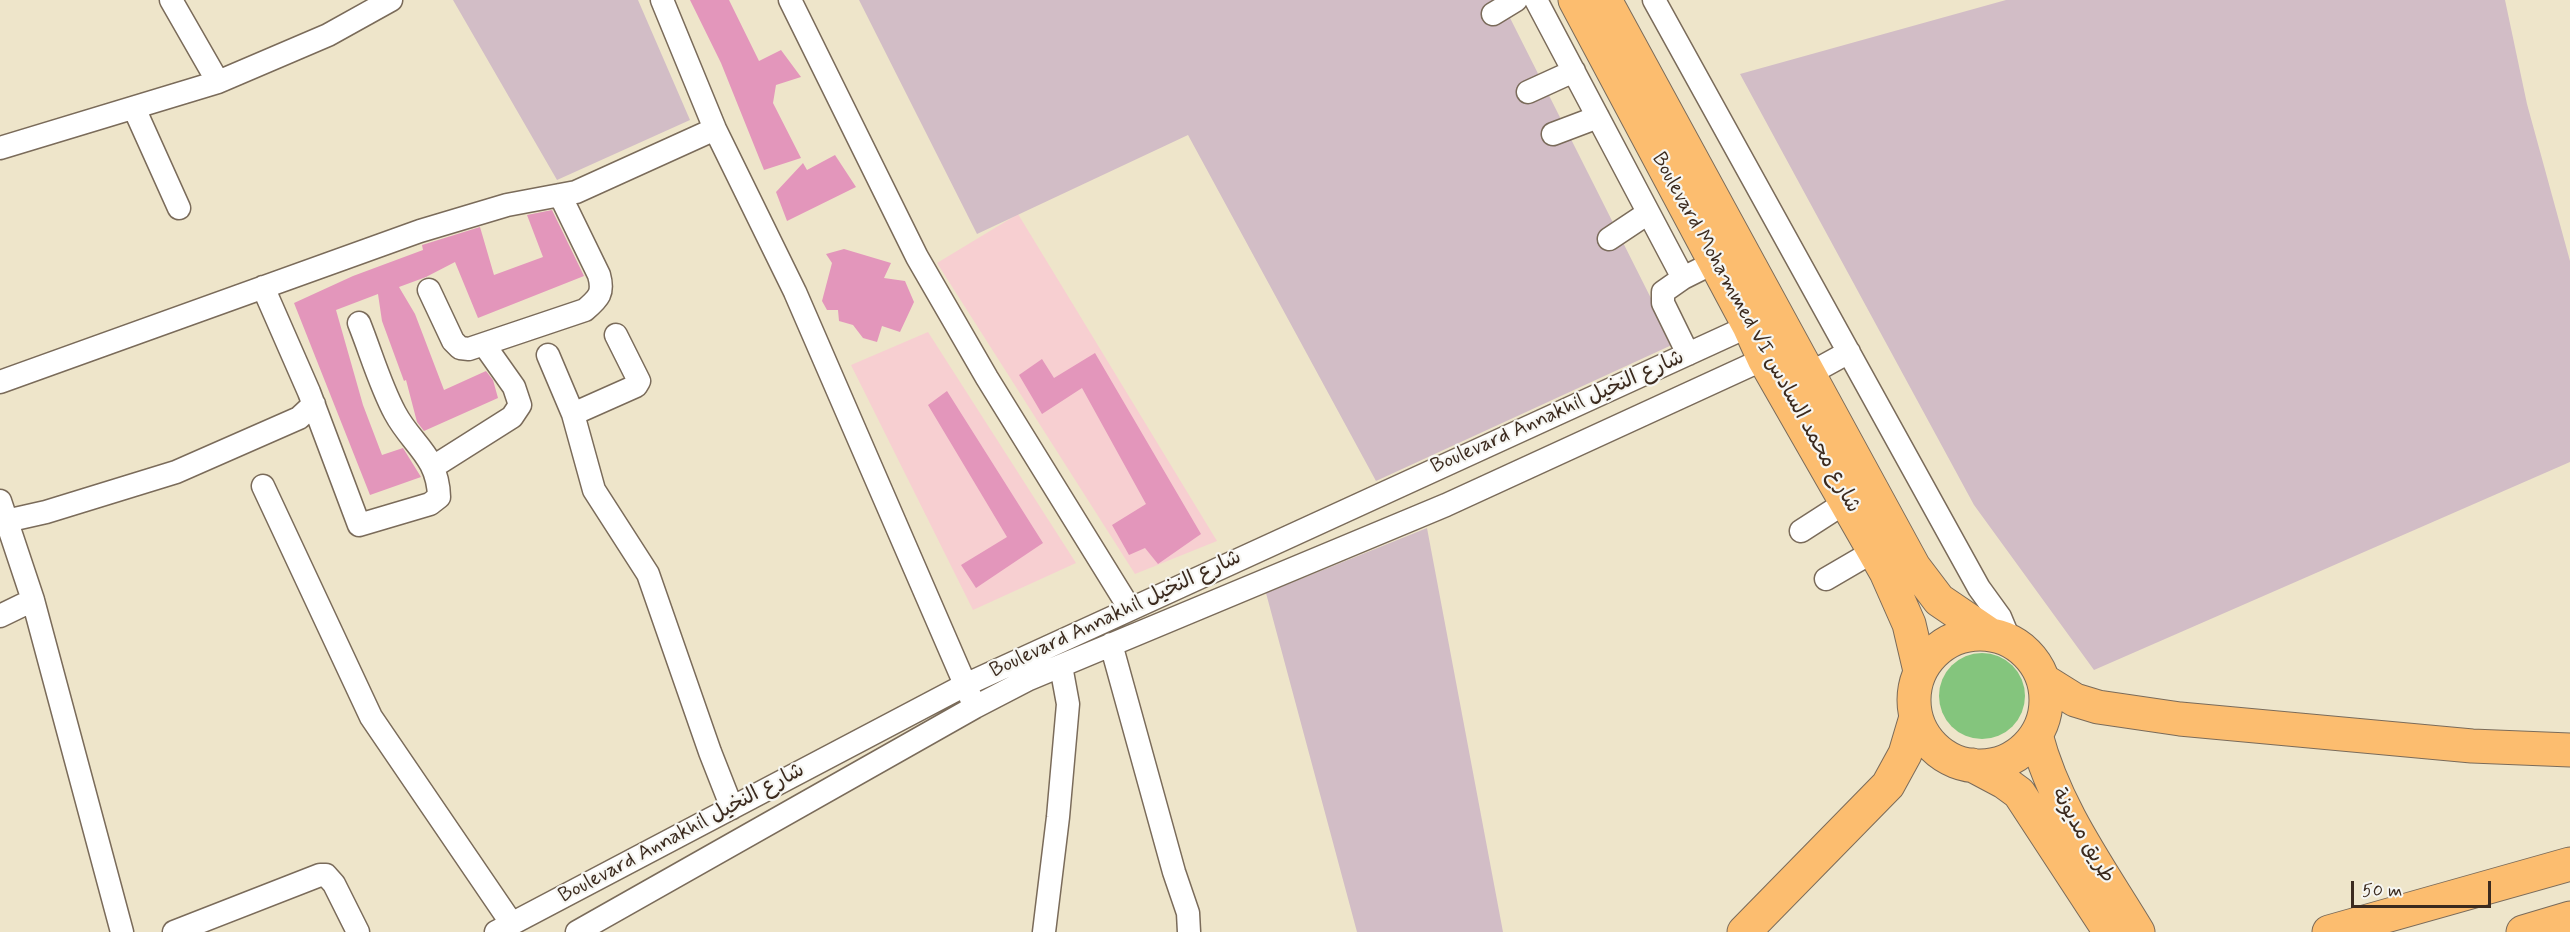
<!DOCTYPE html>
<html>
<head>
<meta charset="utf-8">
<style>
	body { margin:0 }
	#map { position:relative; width:2570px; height:932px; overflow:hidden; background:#eee5ca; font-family:Mynerve,sans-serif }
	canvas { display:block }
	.scale { position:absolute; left:2351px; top:881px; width:140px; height:27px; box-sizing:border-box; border:3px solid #3b2a1e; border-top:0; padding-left:8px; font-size:18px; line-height:21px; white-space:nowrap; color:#3b2a1e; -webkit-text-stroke:4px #f6f6f2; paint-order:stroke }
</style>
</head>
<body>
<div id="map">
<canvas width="2570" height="932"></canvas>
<div class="scale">50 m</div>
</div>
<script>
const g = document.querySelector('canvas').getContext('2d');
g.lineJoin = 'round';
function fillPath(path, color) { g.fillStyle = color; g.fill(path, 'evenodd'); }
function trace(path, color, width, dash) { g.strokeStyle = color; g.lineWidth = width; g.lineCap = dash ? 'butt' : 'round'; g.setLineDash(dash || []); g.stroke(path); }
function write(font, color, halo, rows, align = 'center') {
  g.font = font + ' Mynerve,"Playpen Sans Arabic",sans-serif'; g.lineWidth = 4.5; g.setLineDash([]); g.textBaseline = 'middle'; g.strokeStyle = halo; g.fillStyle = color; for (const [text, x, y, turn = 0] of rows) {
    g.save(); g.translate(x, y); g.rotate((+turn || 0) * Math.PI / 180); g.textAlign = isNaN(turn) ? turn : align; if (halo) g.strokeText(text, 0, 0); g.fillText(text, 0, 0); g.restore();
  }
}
fillPath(new Path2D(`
	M1018,214l199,327 -82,33 -198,-311z
	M928,332l148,231 -103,47 -122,-245z`), '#f7cfd1');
fillPath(new Path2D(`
	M453,0h185l52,120 -133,60z
	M859,0h642l173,344 -298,137 -188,-346 -211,99z
	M2006,0h499l22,104 43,157v201l-476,208 -120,-165 -234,-431z
	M1427,528l76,404h-146l-91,-339z`), '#d2bdc6');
fillPath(new Path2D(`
	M1939 696a43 43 0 1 1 86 0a43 43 0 1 1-86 0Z`), '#84c57d');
fillPath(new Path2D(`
	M690,0h39l30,61 22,-11 20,27 -25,8 -3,18 28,55 -37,12 -43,-107z
	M835,155l21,32 -69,34 -11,-29 27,-29 4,7z
	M552,210l32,66 -106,42 -23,-56 -29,15 -27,10 16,27 29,76 42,-19 7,9 5,18 -74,33 -7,-9 -11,-42 -2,1 -22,-60 -4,-27 -42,16 27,95 19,50 21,-7 18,29 -51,18 -76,-192 59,-27 70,-26 -1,-5 58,-18 14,48 49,-18 -16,-42z
	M844,249l47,14 -7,15 21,3 9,21 -14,30 -18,-6 -5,16 -14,-4 -10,-13 -14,-4 -1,-11h-11l-5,-9 10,-38 -6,-9z
	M1095,353l106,181 -43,30 -13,-16 -16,7 -17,-30 34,-21 -64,-116 -40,26 -23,-39 23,-16 12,19z
	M947,391l96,152 -67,45 -15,-23 46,-28 -79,-132z`), '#e396bb');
const minor = new Path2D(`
	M171,0l47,82
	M662,0l53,129 80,163 176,406
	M790,0l127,257 70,121 143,231
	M1536,0l147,278
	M1654,0l325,588 21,29 10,24
	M1493,14l23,-14
	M1528,92l46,-21
	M134,108l45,100
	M1553,134l45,-17
	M0,148l218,-66 110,-47 63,-35
	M1609,239l39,-26
	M263,287l46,105 50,133 71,-21 9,-7c-1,-41 -27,-52 -44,-84 -15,-28 -24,-60 -36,-90
	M429,290l24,51 7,7 9,1 116,-39c14,-12 19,-17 14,-35l-39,-80
	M1688,354l-25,-51v-11l20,-14 32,-16
	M548,355l25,59 21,76 54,84 62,178 22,56
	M1809,374l40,-22
	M0,382l420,-151 87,-26 69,-13 139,-63
	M573,414l63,-28 3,-5 -23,-46
	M433,467l79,-50 8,-12 -6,-18 -29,-41
	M263,486l108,231 141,207
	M0,501l33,99 89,332
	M6,521l40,-9 130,-40 123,-54 15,-14
	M1801,531l45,-29
	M1826,579l48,-28
	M0,616l33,-16
	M1111,644l63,228 14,41 1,19
	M174,932l146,-57h6l8,9 24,48
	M496,932l469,-247 784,-359
	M577,932l398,-225 54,-28 417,-174 318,-146
	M1044,932l14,-115 10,-113 -7,-38`);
const highway = new Path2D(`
	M1575,0l174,326 15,33 122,213 23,52 11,47
	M1605,0l309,567 25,33 50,34
	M1914 700a66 66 0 1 1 132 0a66 66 0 1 1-132 0Z
	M2043,680l32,20 23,7 82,12 292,27 98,4
	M2036,735c19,73 64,134 102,197
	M1972,765l32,17 15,11 91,139
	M1744,932l144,-147 17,-31 11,-37
	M2329,932l241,-68
	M2523,932l47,-14`);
trace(minor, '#7a6b5a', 25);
trace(highway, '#7a6b5a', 35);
trace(minor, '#fff', 22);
trace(highway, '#fcbd6f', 33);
write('21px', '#3b2a1e', '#f6f6f2', [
	["Boulevard Mohammed VI شارع محمد السادس",1755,333,61],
	["Boulevard Annakhil شارع النخيل",1558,413,-24],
	["Boulevard Annakhil شارع النخيل",1116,615,-25],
	["Boulevard Annakhil شارع النخيل",682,834,-28],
	["طريق مديونة",2082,836,60]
]);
</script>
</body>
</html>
